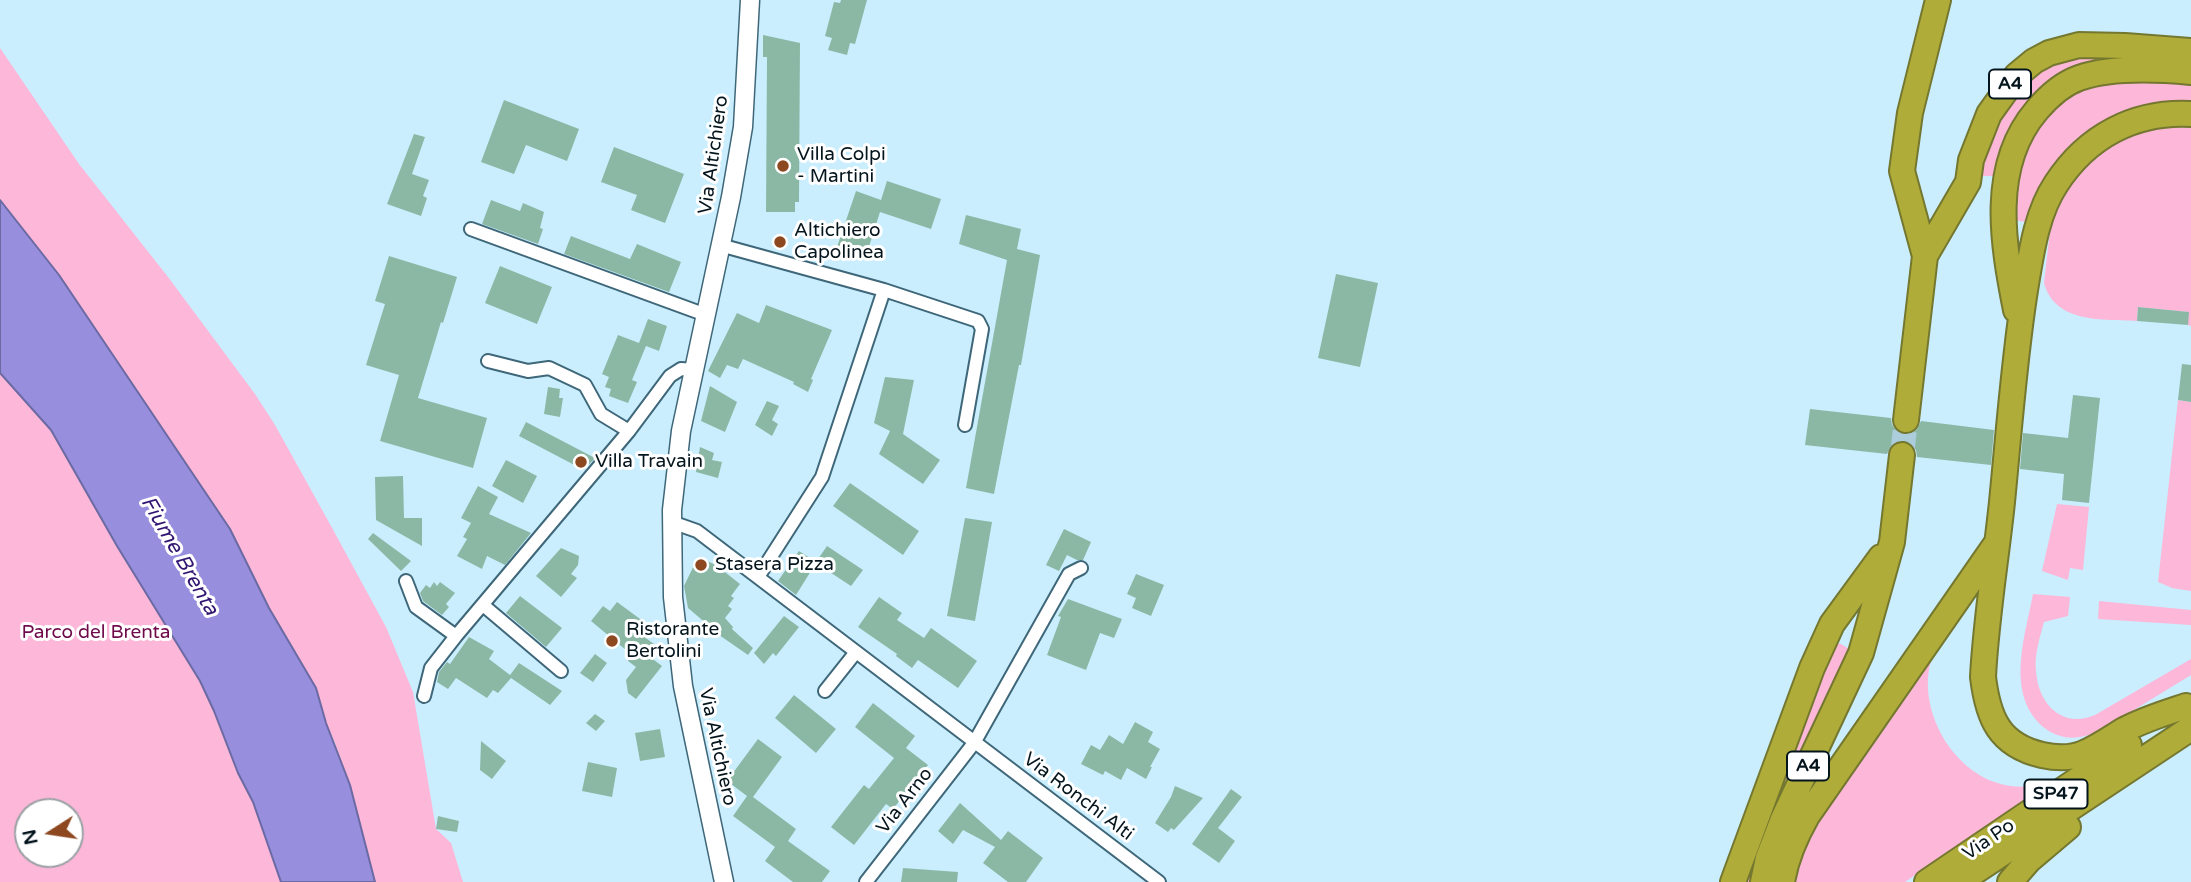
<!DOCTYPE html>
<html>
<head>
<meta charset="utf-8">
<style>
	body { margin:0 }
	#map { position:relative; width:2191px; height:882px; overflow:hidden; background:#caeefe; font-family:"Varela Round",sans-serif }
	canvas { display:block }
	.north { position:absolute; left:14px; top:798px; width:70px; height:70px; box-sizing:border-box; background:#fff; border:2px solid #9ba1a5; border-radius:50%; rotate:258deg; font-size:19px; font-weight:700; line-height:28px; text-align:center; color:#05151d }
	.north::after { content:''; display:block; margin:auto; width:24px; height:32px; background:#8d481f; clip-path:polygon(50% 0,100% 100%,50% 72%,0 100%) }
</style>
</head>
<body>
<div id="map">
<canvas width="2191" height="882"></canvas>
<div class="north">N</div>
</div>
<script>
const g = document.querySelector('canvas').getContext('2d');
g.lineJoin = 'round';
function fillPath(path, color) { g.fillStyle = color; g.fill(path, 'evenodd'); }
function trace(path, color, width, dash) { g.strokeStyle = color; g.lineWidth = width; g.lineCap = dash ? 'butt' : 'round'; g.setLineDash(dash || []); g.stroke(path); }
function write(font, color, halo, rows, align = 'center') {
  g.font = font + ' "Varela Round",sans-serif'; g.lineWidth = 6; g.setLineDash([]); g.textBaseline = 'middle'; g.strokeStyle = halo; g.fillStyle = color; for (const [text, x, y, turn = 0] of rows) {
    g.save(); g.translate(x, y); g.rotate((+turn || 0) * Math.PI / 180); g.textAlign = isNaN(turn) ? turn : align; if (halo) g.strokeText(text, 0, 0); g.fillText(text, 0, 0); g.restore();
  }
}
fillPath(new Path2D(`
	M0,48l79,116 89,113 87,117 20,31 56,101 55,101 27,65 23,137 15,14 12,39h-88l-40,-139 -9,-20 -10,-35 -47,-80 -39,-79 -171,-254 -59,-75z
	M2081,54l65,5 -71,8 -19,9 -19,16 -42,84h-13l-2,-5 13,-47 38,-53z
	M2140,78l51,3v24l-49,4 -112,114 -15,-3v-31l11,-49 46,-50z
	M2191,123v203l-3,-1v-13l-50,-5 -1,14c-33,-2 -82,3 -93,-38l7,-61 7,-20 29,-41 46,-29z
	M0,373l51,57 66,116 83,135 14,30 24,62 15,29 28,80h-281zM28,812h42v42h-42z
	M2178,400l13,2v189l-19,-3 -14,-6z
	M2057,504l32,3 -6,63 -13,-2 -2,12 -26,-9z
	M2033,594l37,3 -2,19 -24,6c-4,15 -10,33 -8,49 2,32 25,58 59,44l96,-56v16l-93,57c-18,7 -35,9 -52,-3 -42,-32 -21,-92 -13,-135z
	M2099,601l92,9v15l-93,-6z
	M1938,642c-5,12 -9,23 -10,36 -3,48 34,102 83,108 13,2 26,-1 38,-3l-144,99h-113l18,-55z
	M1839,643l14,8 -100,231h-12l74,-209z`), '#fdb7d9');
const water = new Path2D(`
	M0,200l59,75 171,254 39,79 47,80 10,35 24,62 25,97h-94l-28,-80 -15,-29 -24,-62 -14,-30 -83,-135 -66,-116 -51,-57z`);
fillPath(water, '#978edd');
trace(water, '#6b6aa3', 2);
fillPath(new Path2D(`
	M841,0h26l-12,44 -5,-1 -3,12 -19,-5 4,-12 -7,-2 9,-34 6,1z
	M763,35l37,8 -1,159h-4v10h-29l1,-155h-4z
	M504,100l75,29 -12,32 -41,-16 -12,29 -33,-12z
	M414,134l11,3 -13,37 17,6 -6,16 4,2 -6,18 -34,-12z
	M614,147l70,27 -19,49 -34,-13 6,-15 -36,-13z
	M887,181l54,18 -10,30 -51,-17 -14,44 -29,-9 19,-56 25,9z
	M491,200l29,11 3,-8 21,9 -4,16 3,1 -5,15 -56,-20z
	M966,215l55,14 -4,20 23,6 -19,110h-2l-25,129 -28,-6 41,-228 -48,-16z
	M571,236l59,23 7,-15 44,18 -12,30 -105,-38z
	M389,256l68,21 -14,46 -2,-1 -23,76 69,20 -14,50 -93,-27 19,-66 -33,-10 19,-61 -10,-3z
	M500,266l52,21 -15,37 -52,-21z
	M1336,274l42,9 -18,84 -42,-9z
	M766,305l66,25 -21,49 2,1 -5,12 -15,-8 1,-2 -51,-23 -5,10 -11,-4 -7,13 -12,-7 29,-58 22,10z
	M2138,307l51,5 -1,13 -51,-4z
	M648,319l19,7 -8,25 -13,-5 -14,34 5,2 -9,21 -19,-7 2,-7 -6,-2 4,-10 -7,-3 16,-39 21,8z
	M2182,364l9,1v37l-13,-2z
	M885,377l29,3 -11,54 37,26 -17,24 -44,-30 11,-23 -16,-8z
	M710,386l27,16 -12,30 -24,-11z
	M548,387l12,2 -1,9h4l-3,19 -16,-3z
	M2073,395l27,3 -11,105 -27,-3 2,-26 -44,-5 3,-36 45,5z
	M767,401l12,5 -7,14 6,4 -6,12 -17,-11z
	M1810,409l81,9 1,7 5,6 8,4 6,-1 6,-5 4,-8 73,9 -3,35 -74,-8 -1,-7 -5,-6 -8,-4 -6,1 -6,5 -4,8 -82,-9z
	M526,422l69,36 -11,12 -65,-34z
	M700,447l14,6 -2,7 10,2 -4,16 -22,-6z
	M506,460l31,16 -14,27 -31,-17z
	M403,476l1,42h18v28l-46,-26 -1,-43z
	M850,483l69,48 -16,24 -70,-49z
	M478,486l20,11 -9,17 42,19 -26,32 -18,-9 -5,13 -25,-13 10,-17 -4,-2 8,-14 -10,-5z
	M965,518l27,4 -17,99 -28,-5z
	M1064,529l27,13 -8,18h-6l-10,-5 -8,16 -13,-6z
	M373,533l38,28 -10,10 -33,-32z
	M827,546l36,24 -12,16 -35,-23 -20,32 -18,-14 21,-30 17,11z
	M561,548l18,8 -1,9 -7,9 6,4 -16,19 -25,-21z
	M698,557l18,8 24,19 -9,12 3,2 -6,8 4,3 -7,9 8,9 -1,2 21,19 -5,7 -26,-18 -34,-29 -4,-22z
	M1136,574l28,11 -13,31 -19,-8 4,-10 -9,-4z
	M434,582l3,4 3,-4 15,11 -9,11 3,3 -7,8 -19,-14 -3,-8 6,-8 4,3z
	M520,596l42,32 -16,19 -40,-34z
	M879,597l23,16 -5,7 27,18 7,-10 46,33 -19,27 -40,-28 -6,8 -16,-12 1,-2 -39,-27z
	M1068,599l54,20 -8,19 -14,-5 -14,37 -39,-15 14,-38 -3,-1z
	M617,602l34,25 -8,9 11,8 -8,10 16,12 -26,33 -8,-6 -2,-13 10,-13 -8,-6 4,-6 -41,-34 12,-15 7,5z
	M784,616l15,11 -23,29 -3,-3 -9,11 -10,-11z
	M469,637l25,14 -5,8 21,16 9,-12 43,28 -12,14 -39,-27 -13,15 -5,-3 -6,8 -31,-20 -8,11 -11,-7 2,-10 8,-10 3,2z
	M595,654l12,9 -14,19 -13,-9z
	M794,695l42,34 -20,24 -41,-35z
	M873,703l42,33 -9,12 22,17 -35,44 -7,-5 -32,41 -23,-18 33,-42 5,4 25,-31 -39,-31z
	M595,714l10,7 -9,10 -10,-8z
	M1135,722l18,10 -5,10 12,7 -10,18h2l-6,12 -19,-11 -6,12 -16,-9 -2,4 -22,-11 10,-19 9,5 9,-15 14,9z
	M660,729l5,28 -25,4 -5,-28z
	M758,739l24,18 -29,40 43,32 -8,12 42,30 -8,11h-29l-28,-21 10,-14 -42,-31 14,-20 -20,-15z
	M481,741l25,20 -14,18 -12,-9z
	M588,762l29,6 -5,29 -30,-6z
	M1175,786l28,12 -29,32 -3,-2 -3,4 -13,-9 16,-26z
	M1231,789l11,8 -24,31 17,13 -16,22 -27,-19z
	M960,803l41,37 7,-9 35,27 -17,24h-18l-25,-19 12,-16 -32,-17 -10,14 -15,-13z
	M438,816l21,5 -2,11 -21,-3z
	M903,868l55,4 -1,10h-56z`), '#8bb8a5');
trace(new Path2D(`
	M1902,455l4,-35`), '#accddc', 24, [24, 12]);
const street = new Path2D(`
	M471,229l235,86
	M720,245l164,45 94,31 4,8 -17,96
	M488,361l40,10 21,-3 36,17 16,29 28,17
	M672,525h8l17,6 462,351
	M758,577l64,-100 62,-187
	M406,581l10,26 40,29
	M483,605l78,66
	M825,691l31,-39
	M424,696l7,-28 25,-32 173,-205 41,-55 11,-7 14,1
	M866,882l108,-139 95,-169 12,-6`);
const secondary = new Path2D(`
	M724,882l-41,-196 -10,-89 -1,-87 9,-79 50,-234 12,-70 7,-127`);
const highway = new Path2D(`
	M1925,256l43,-74 3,-22 18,-46 28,-39 17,-14 15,-8 30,-8 46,1 66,5
	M2016,310c-13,-66 -27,-144 21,-200 11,-13 25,-26 42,-32 31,-11 80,-9 112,-6
	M1906,420l19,-164 -23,-85 8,-58 28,-113
	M2186,706c-21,7 -41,13 -60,23 -14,8 -27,18 -42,24 -14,6 -28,5 -42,2 -43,-10 -54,-37 -59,-78 3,-59 13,-117 19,-175 7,-71 12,-142 23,-212 6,-35 11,-76 31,-106 31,-48 79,-73 135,-70
	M1733,882l79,-214 20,-44 49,-67
	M1763,882l5,-24 15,-39 78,-166 31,-111 10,-87
	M1782,882c4,-24 13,-45 25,-66l189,-272
	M1927,882l202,-137
	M1959,882l232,-154
	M2010,882l19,-22 39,-33`);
trace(street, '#3e6779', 16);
trace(secondary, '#3e6779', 21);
trace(highway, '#74772f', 28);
trace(street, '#fff', 12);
trace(secondary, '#fff', 18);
trace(highway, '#afac39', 24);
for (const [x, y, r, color] of [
	[783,166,7,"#8d481f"],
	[780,242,7,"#8d481f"],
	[581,462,7,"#8d481f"],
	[701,565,7,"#8d481f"],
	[612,641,7,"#8d481f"]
]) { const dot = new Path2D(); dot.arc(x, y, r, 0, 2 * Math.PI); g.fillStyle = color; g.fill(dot); trace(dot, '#fff', 2.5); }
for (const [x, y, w] of [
	[2010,84,42],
	[1808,766,42],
	[2056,794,63]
]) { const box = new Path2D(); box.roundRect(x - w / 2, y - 14.5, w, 29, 5); g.fillStyle = '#fff'; g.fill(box); trace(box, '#05151d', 2); }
write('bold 18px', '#05151d', null, [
	["A4",2010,84],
	["A4",1808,766],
	["SP47",2056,794]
]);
write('19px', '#05151d', '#fff', [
	["Via Altichiero",714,155,-82],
	["Via Altichiero",717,747,78],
	["Via Ronchi Alti",1078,797,37],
	["Via Arno",905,801,-52],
	["Via Po",1989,840,-34]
]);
write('19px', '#05151d', '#fff', [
	["Villa Colpi",797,155],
	["- Martini",797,177],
	["Altichiero",794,231],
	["Capolinea",794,253],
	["Villa Travain",595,462],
	["Stasera Pizza",715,565],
	["Ristorante",626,630],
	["Bertolini",626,652]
], 'left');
write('19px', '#6f0a4b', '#fff', [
	["Parco del Brenta",96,633]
]);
write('italic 21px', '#311672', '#fff', [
	["Fiume Brenta",179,556,60]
]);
</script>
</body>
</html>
